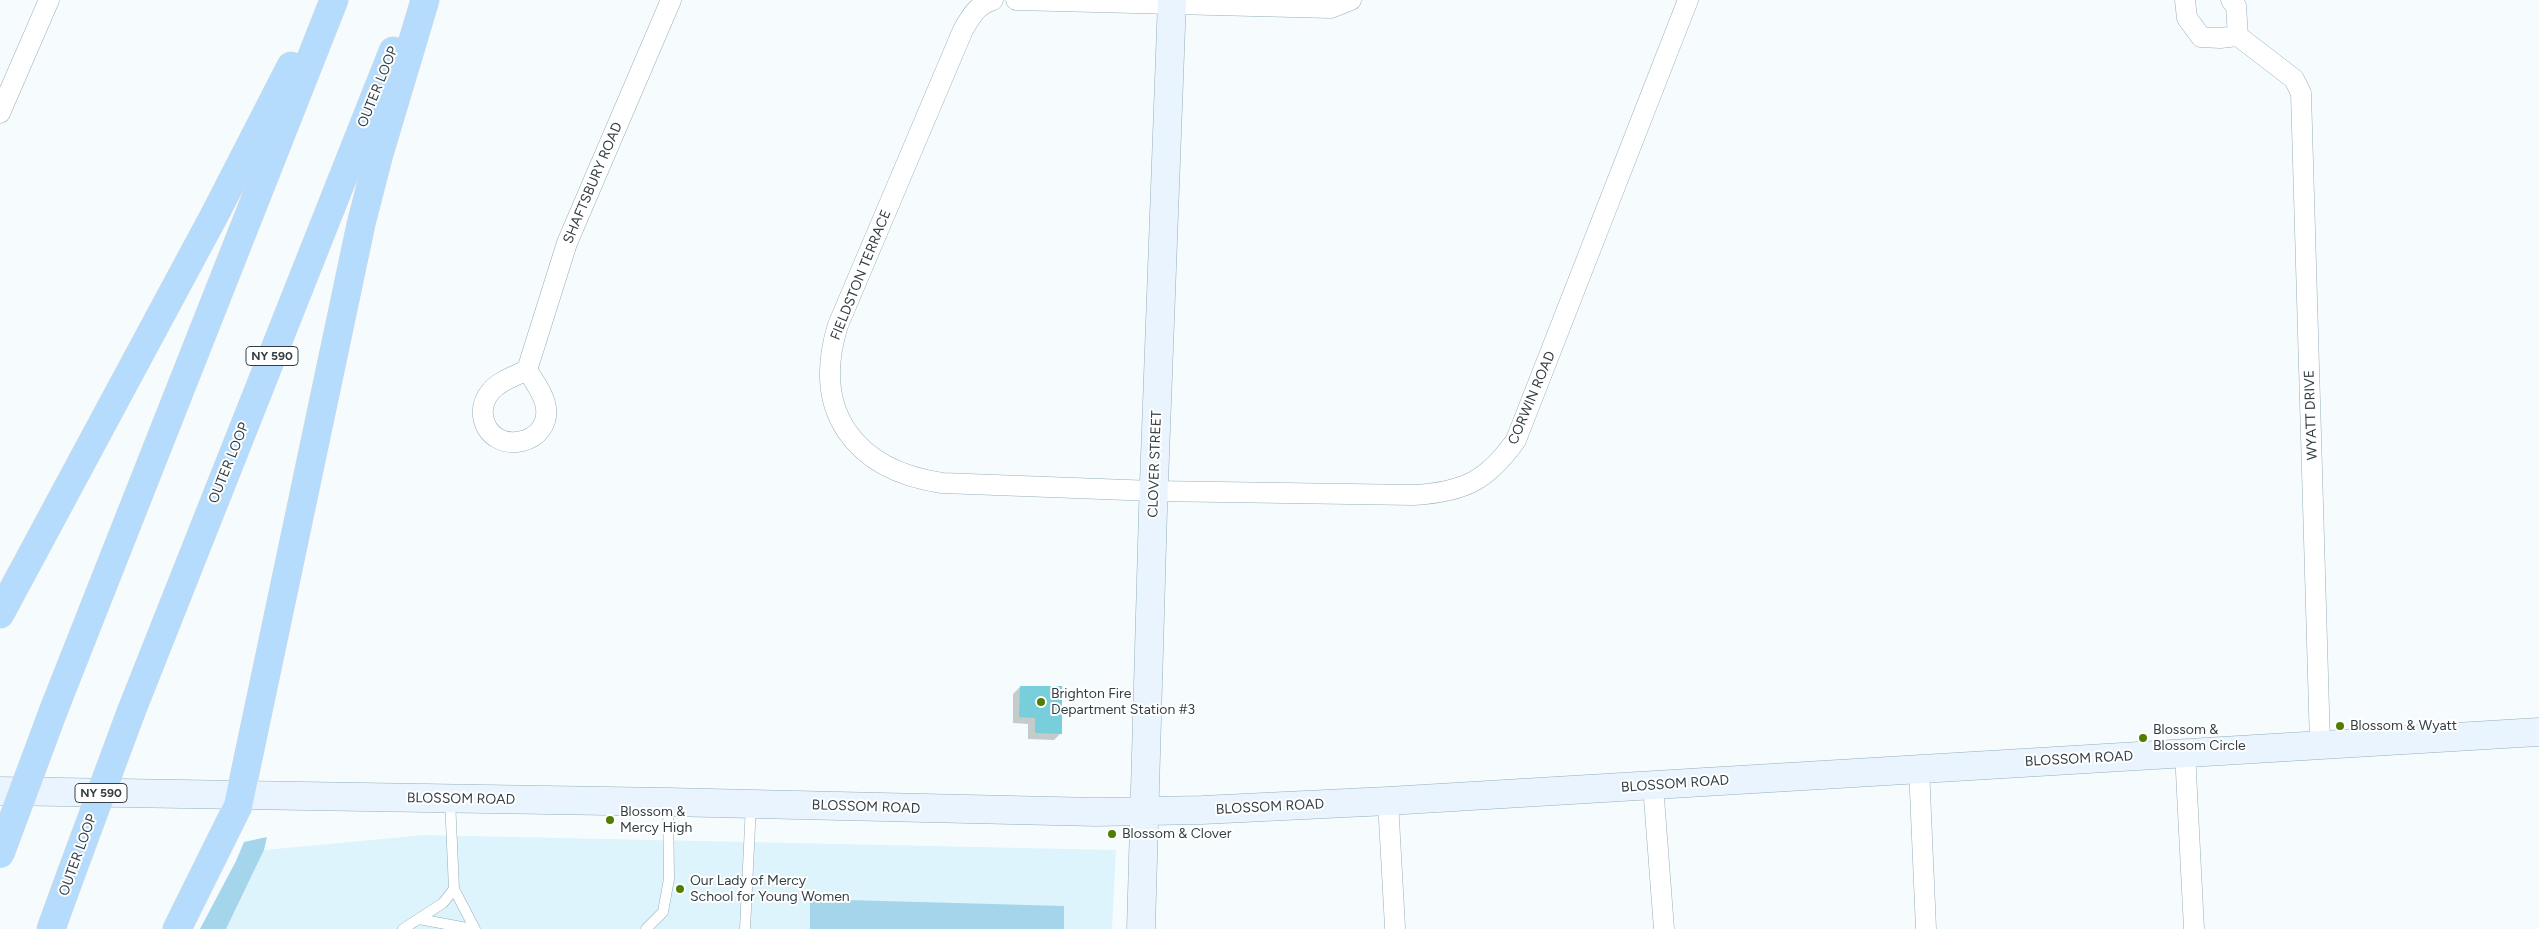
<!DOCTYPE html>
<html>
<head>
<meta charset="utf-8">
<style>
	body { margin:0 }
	canvas { display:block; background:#f6fcfe }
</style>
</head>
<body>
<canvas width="2539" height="929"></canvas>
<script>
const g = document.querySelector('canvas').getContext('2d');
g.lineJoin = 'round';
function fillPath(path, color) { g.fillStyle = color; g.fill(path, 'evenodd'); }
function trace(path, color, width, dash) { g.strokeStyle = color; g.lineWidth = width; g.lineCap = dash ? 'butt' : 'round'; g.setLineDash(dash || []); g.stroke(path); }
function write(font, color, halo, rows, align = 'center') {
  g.font = font + ' Figtree,sans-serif'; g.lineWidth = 4; g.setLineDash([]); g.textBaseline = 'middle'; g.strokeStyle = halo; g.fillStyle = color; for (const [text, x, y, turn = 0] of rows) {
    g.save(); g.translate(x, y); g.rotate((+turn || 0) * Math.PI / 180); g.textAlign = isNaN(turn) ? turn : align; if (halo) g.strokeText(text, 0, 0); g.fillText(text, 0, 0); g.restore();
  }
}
fillPath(new Path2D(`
	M424,835l692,15 -4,79h-886l38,-79z`), '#def4fd');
fillPath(new Path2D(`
	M267,837l-3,13 -38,79h-26l36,-68 8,-19z
	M810,899l254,7v23h-254z`), '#a4d5ea');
fillPath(new Path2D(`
	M1020,687l41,46 -7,7 -26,-1v-15l-15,-1v-29z`), '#0003');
fillPath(new Path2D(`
	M1020,686h42v48l-27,-1v-15l-16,-1z`), '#78cfdb');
const lane = new Path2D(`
	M450,799l4,90 21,40
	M419,919l53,10
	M403,929l40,-26 11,-14
	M646,929l17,-17 6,-33 -1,-76
	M745,929l6,-124`);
const street = new Path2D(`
	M993,0c-16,5 -22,16 -30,30l-125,295c-27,87 17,145 104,158l212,8 260,4c50,-3 73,-14 102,-55l172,-440
	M1016,0l315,8 20,-8
	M2185,0l2,18 14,19 19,1 18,-2 56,43 7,14 19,651
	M2231,0l5,6 2,30
	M0,113l49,-113
	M527,370l40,-127 104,-243
	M527,370c6,10 15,21 18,33 11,42 -55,56 -62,13 -1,-9 2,-18 8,-25 8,-10 24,-15 36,-21z
	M2185,752l9,177
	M1919,768l7,161
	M1653,785l11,144
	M1388,801l7,126`);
const secondary = new Path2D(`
	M0,791l668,11 428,10 106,-2 186,-9 1151,-69
	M1141,929l12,-419 19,-510`);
const highway = new Path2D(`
	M0,614l215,-400 76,-148
	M54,709l280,-709
	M131,712l262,-661
	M51,929l20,-55
	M177,929l61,-123 123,-582 18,-70 46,-154`);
trace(lane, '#94afbb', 11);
trace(street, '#94afbb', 21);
trace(secondary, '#94afbb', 29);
trace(highway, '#d6d9da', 29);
trace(lane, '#fff', 10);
trace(street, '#fff', 20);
trace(secondary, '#e9f4fe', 28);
trace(highway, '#b6dcfd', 28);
const highwayBridge = new Path2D(`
	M0,854l54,-145
	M71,874l60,-162`);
trace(highwayBridge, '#d6d9da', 29, []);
trace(highwayBridge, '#b6dcfd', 28);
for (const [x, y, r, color] of [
	[1041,702,5,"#517d00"],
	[2340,726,5,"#517d00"],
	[2143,738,5,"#517d00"],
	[610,820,5,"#517d00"],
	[1112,834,5,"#517d00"],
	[680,889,5,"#517d00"]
]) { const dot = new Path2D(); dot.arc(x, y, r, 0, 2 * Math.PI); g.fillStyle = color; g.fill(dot); trace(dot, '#fff', 2); }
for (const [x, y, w] of [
	[272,356,52],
	[101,793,52]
]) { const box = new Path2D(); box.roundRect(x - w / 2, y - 9.5, w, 19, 4); g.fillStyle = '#fff'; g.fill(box); trace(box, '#333f44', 1); }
write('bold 12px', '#333f44', null, [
	["NY 590",272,356],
	["NY 590",101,793]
]);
write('14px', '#333f44', '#fff', [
	["OUTER LOOP",378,87,-68],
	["SHAFTSBURY ROAD",593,183,-67],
	["FIELDSTON TERRACE",861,275,-68],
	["CORWIN ROAD",1532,398,-67],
	["WYATT DRIVE",2311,415,-92],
	["OUTER LOOP",229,463,-68],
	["CLOVER STREET",1155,464,-88],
	["BLOSSOM ROAD",2079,759,-3],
	["BLOSSOM ROAD",1675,784,-4],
	["BLOSSOM ROAD",461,799,1],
	["BLOSSOM ROAD",866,807,2],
	["BLOSSOM ROAD",1270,807,-3],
	["OUTER LOOP",78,855,-70]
]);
write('14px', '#333f44', '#fff', [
	["Brighton Fire",1051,694],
	["Department Station #3",1051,710],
	["Blossom & Wyatt",2350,726],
	["Blossom &",2153,730],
	["Blossom Circle",2153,746],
	["Blossom &",620,812],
	["Mercy High",620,828],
	["Blossom & Clover",1122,834],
	["Our Lady of Mercy",690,881],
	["School for Young Women",690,897]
], 'left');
</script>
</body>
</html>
